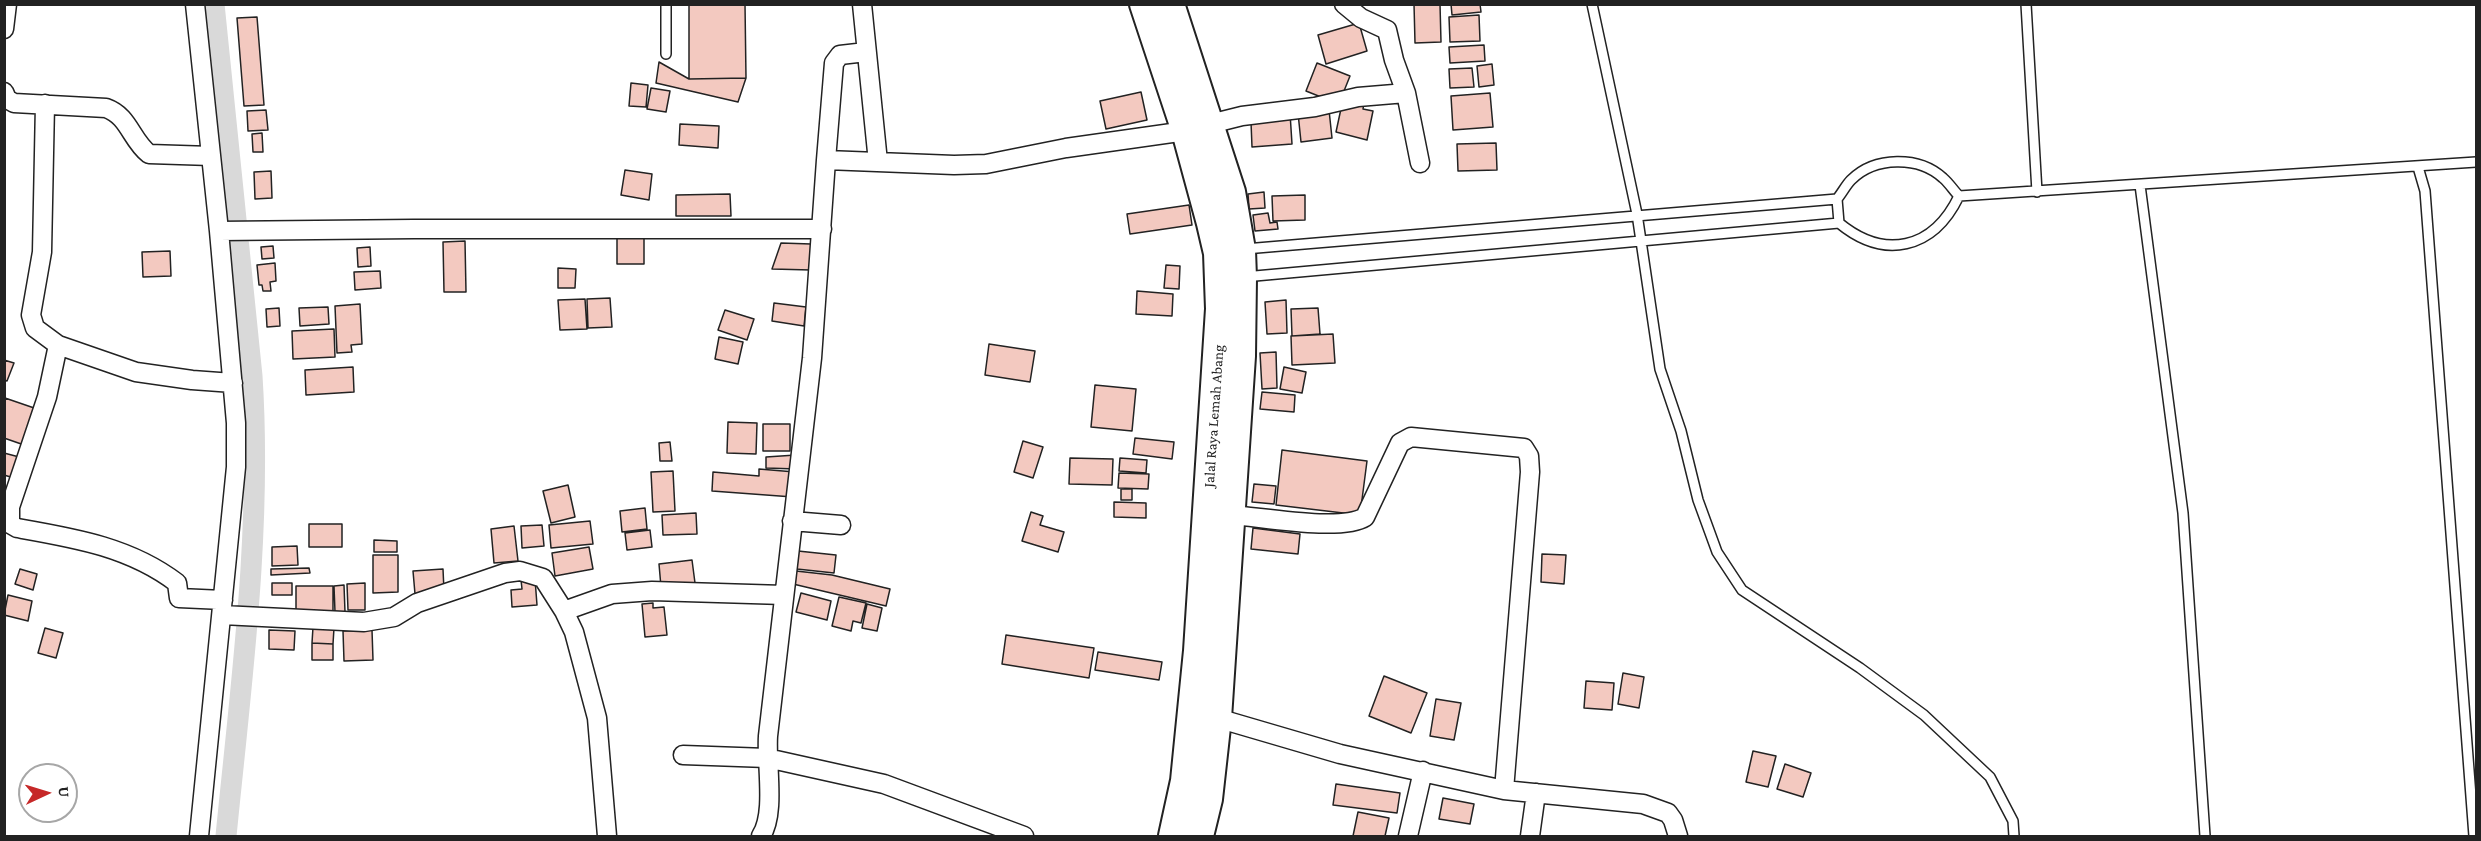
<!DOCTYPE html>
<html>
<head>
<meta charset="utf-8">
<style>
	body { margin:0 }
	#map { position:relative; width:2481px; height:841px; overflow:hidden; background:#fff; font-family:"Crimson Pro",serif }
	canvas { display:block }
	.frame { position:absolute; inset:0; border:6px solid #222; pointer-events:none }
	.north { position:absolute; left:18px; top:763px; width:60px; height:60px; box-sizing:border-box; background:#fff; border:2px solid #a7a7a7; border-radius:50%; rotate:86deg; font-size:16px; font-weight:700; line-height:24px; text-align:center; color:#222 }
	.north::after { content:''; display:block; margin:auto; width:21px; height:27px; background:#c62828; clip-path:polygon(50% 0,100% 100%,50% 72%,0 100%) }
</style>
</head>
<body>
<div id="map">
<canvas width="2481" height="841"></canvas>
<div class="frame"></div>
<div class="north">U</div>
</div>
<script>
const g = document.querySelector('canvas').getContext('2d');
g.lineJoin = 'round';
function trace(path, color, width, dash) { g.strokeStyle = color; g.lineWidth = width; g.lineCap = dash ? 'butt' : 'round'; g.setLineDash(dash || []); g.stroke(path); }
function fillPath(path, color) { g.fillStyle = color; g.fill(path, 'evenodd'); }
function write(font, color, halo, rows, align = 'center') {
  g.font = font + ' "Crimson Pro",serif'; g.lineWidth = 4.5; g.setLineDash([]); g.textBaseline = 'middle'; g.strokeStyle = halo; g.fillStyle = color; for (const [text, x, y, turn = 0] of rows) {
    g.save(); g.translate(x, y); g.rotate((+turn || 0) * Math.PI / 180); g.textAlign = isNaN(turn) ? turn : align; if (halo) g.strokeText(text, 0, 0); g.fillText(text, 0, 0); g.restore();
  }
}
trace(new Path2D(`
	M214,4l38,372c10,154 -11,308 -26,460`), '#d9d9d9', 21);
const building = new Path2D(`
	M689,4h56l1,74 -57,1z
	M1414,4h26l1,38 -26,1z
	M1451,4h29l1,8 -29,3z
	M1479,15l1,26 -30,1 -1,-25z
	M257,17l7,88 -20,1 -7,-88z
	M1359,23l8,28 -41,13 -8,-29z
	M1484,45l1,16 -35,2 -1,-16z
	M659,62l30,17 57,-1 -8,24 -82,-19z
	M1317,63l33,13 -8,20 -7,-3 -4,8 -25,-10z
	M1492,64l2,21 -15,2 -2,-21z
	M1472,68l2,19 -24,1 -1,-19z
	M631,83l17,2 -2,22 -17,-1z
	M651,88l19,3 -4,21 -19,-3z
	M1141,92l6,28 -41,9 -6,-28z
	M1490,93l3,34 -40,3 -2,-34z
	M1364,103l-1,6 10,2 -6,29 -31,-8 6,-28z
	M266,110l2,20 -20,1 -1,-20z
	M1329,110l3,28 -31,4 -3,-29z
	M1290,113l2,31 -40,3 -1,-25z
	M680,124l39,2 -1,22 -39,-3z
	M262,133l1,19h-10l-1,-18z
	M1496,143l1,27 -39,1 -1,-27z
	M625,170l27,4 -3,26 -28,-5z
	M271,171l1,27 -17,1 -1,-27z
	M1264,192l1,16 -16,1 -1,-15z
	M730,194l1,22h-55v-21z
	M1305,195v25l-32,1 -1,-25z
	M1189,205l3,20 -62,9 -3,-20z
	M1268,213l2,10 7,-1 1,7 -23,2 -2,-16z
	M617,236h27v28h-27z
	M465,241l1,51h-22l-1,-50z
	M781,243l30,1v26l-39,-1z
	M273,246l1,12 -12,1 -1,-12z
	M370,247l1,19 -13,1 -1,-19z
	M170,251l1,25 -28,1 -1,-25z
	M275,263l1,18 -6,1 1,9h-8l-1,-6h-3l-2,-20z
	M1166,265l14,1 -1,23 -15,-1z
	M558,268l18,1 -1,19h-17z
	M380,271l1,17 -26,2 -1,-18z
	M1137,291l36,3 -1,22 -36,-2z
	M610,298l2,29 -24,1 -1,-29z
	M585,299l2,30 -27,1 -2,-30z
	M1286,300l1,33 -20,1 -2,-32z
	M774,303l32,4 -2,19 -32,-5z
	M360,304l2,40 -11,1 1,7 -15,1 -2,-47z
	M328,307l1,17 -29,2 -1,-18z
	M279,308l1,18 -13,1 -1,-18z
	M1318,308l2,26 -28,2 -1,-27z
	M725,310l29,9 -7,21 -29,-10z
	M334,329l1,28 -42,2 -1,-28z
	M1333,334l2,29 -43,2 -1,-29z
	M719,337l24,5 -5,22 -23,-5z
	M989,344l46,7 -5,31 -45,-7z
	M1276,352l1,36 -15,1 -2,-36z
	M4,360l10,3 -7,18 -3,-1z
	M353,367l1,25 -48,3 -1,-25z
	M1284,367l22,5 -4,21 -22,-4z
	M1095,385l41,4 -4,42 -41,-4z
	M1262,392l33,3 -1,17 -34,-3z
	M5,398l35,12 -13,36 -23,-8z
	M728,422l29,1 -1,31 -29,-1z
	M763,424h27v27h-27z
	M1135,438l39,4 -2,17 -39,-5z
	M1023,441l20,6 -10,31 -19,-6z
	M670,442l2,19h-12l-1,-18z
	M1282,450l85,11 -7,54 -84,-10z
	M4,453l19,5 -6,21 -13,-4z
	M796,455l1,14 -31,-1v-11z
	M1070,458l43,1 -1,26 -43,-1z
	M1120,458l27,2 -1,13 -27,-2z
	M759,469l36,3 -2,25 -81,-6 1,-19 46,4z
	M673,471l2,40 -22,1 -2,-40z
	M1119,473l30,1 -1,15 -30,-1z
	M1254,484l22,2 -2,18 -22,-2z
	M568,485l7,32 -24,6 -8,-32z
	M1121,489h11v11h-11z
	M1114,502l32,1v15l-32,-1z
	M645,508l2,21 -25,3 -2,-21z
	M1031,512l12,4 -3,9 24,7 -6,20 -36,-11z
	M696,513l1,21 -34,1 -1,-20z
	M590,521l3,23 -42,4 -2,-23z
	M309,524h33v23h-33z
	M542,525l2,21 -22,2 -1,-22z
	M514,526l4,35 -24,2 -3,-34z
	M1253,528l47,6 -2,20 -47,-5z
	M650,530l2,17 -25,3 -2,-17z
	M374,540l23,1v11h-23z
	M297,546l1,19 -26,1v-19z
	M589,547l4,22 -38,7 -3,-23z
	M798,551l38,4 -2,18 -37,-4z
	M1542,554l24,1 -2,29 -23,-2z
	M373,555h25v37l-25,1z
	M692,560l3,23 -34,4 -2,-23z
	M309,568l1,5 -39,2v-6z
	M20,569l17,5 -4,16 -18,-6z
	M443,569l1,22 -29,3 -2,-23z
	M796,571l36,4 58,14 -4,17 -93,-22z
	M535,579l2,26 -25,2 -1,-17 11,-1 -1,-9z
	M272,583h20v12h-20z
	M365,583v27h-17l-1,-26z
	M344,585l1,27h-10l-1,-26z
	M296,586h37v27h-37z
	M801,593l30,8 -4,19 -31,-8z
	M8,595l24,6 -4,20 -24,-6z
	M839,597l27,6 -5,20 -8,-2 -2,10 -19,-5z
	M653,603v5l11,-1 3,28 -22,2 -3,-33z
	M867,604l15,4 -5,23 -15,-3z
	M313,627l21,1 -1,16 -21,-1z
	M45,628l18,5 -7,25 -18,-5z
	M269,630l26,1 -1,19 -25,-1z
	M372,630l1,30 -29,1 -1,-30z
	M1006,635l88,13 -5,30 -87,-14z
	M312,643l21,1v16h-21z
	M1098,652l64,10 -3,18 -64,-10z
	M1623,673l21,4 -5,31 -21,-4z
	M1384,676l43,17 -16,40 -42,-17z
	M1586,681l28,2 -2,27 -28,-2z
	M1436,699l25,4 -7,37 -24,-4z
	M1753,751l23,5 -8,31 -22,-5z
	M1785,764l26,9 -8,24 -26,-8z
	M1336,784l64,9 -3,20 -64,-8z
	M1443,798l31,6 -4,20 -31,-5z
	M1358,812l31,6 -4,18h-32z`);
fillPath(building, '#f3c9c0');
trace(building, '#222', 1.5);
const service = new Path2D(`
	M666,4v50
	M1592,4l45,210 23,155 21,62 17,69 19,52 25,38 118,78 64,47 66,62 23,44 1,15
	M2026,4l11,188
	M2418,167l7,24 49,645
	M2140,185l43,328 22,323
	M1959,196l517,-34
	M1839,223l-2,-24c5,-6 9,-14 14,-19 24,-24 68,-24 92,-2 6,5 11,13 16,18
	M1245,249l592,-50
	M1244,277l595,-54c45,37 94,27 120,-27`);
const minor = new Path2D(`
	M195,4l24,227 17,192v44l-37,369
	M862,4l16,158
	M1344,4l17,14 26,12 7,30 12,33 14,70
	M4,29l3,-25
	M4,92l3,7 7,4 92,5c23,8 25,32 43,46l62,2
	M45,104l-3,148 -11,63 4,13 23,17 78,27 56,8 41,3
	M1210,124l32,-8 73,-9 43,-10 48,-4
	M826,160l8,-97 6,-8 26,-3
	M219,231l195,-2h408
	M58,345l-11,52 -37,110v17l7,4c57,10 113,19 160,55l2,15 44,2
	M1231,515c31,2 110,17 134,2l35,-74 11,-6 113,11 5,8 1,16 -26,318
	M792,521l49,4
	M564,611l48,-17 40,-3 132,4
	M222,615l142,7 30,-5 23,-14 88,-30 15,-2 23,7 21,33 10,21 23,86 10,118
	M1217,718l123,36 164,36 139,14 25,9 5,7 5,16
	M683,755l84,3 117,26 140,52
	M761,836c15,-23 5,-71 7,-100l44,-378 14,-198 128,5 32,-1 80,-16 120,-17
	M1408,836l15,-65
	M1530,836l6,-43`);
const trunk = new Path2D(`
	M1144,4l42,127 25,92 7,30 2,56 -22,342 -13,130 -12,55
	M1170,4l61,188 10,58 1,28 -1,78 -24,362 -9,81 -9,37`);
trace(service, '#222', 12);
trace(minor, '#222', 21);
trace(trunk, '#222', 32);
trace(service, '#fff', 9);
trace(minor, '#fff', 18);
trace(trunk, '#fff', 28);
write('15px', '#222', '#fff', [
	["Jalal Raya Lemah Abang",1214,416,-86]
]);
</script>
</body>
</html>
